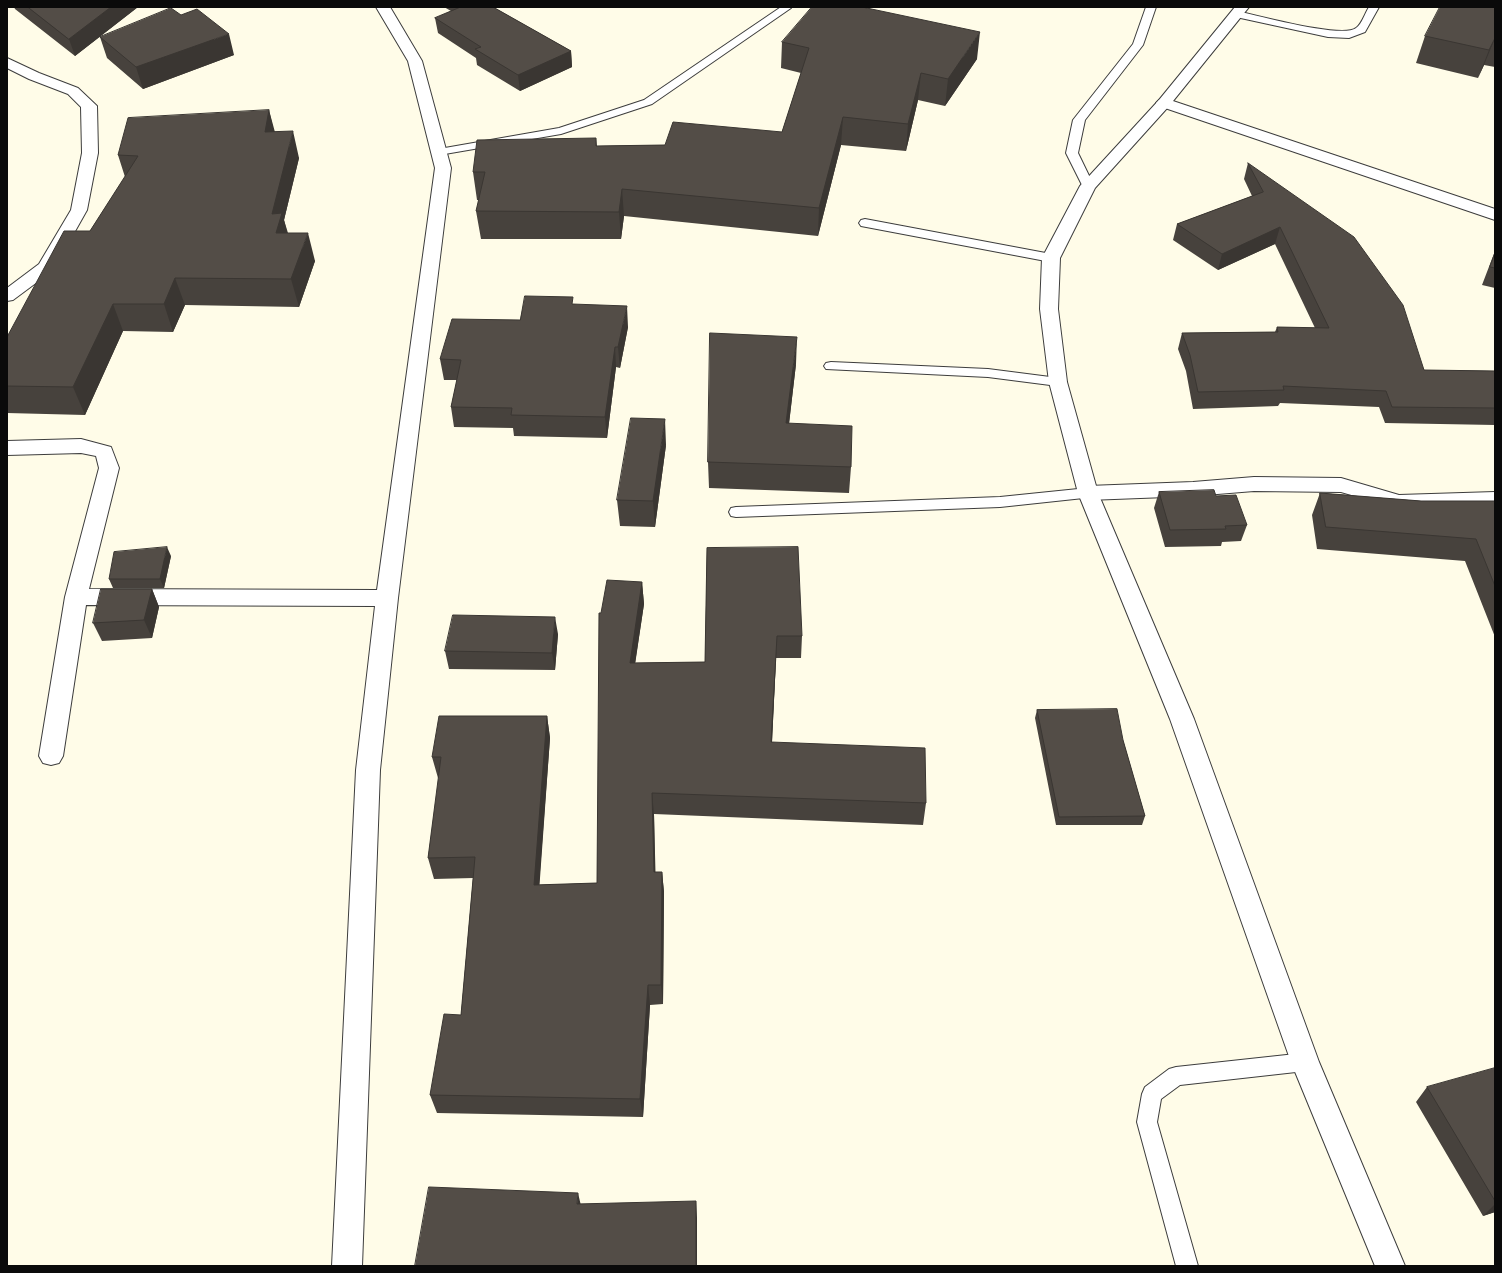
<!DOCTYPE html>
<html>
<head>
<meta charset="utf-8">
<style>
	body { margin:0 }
	#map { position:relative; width:1502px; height:1273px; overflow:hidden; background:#fffce8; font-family:"IBM Plex Serif",serif }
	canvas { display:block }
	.frame { position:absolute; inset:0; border:8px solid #0a0a0a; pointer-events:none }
</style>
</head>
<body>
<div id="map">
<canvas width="1502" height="1273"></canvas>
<div class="frame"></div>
</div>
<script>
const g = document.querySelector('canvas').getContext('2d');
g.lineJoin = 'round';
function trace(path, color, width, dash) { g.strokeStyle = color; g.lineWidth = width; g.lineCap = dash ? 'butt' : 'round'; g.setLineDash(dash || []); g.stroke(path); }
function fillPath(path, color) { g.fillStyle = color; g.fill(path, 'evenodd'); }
const service = new Path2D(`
	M781,7l10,1 -139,96 -91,30 -122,21 -4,-1 -2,-2 2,-2 4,-1 120,-21 85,-28z
	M1146,7h10l-13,38 -58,75 -7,33 16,33 -2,3h-8l-18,-36 7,-33 60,-76z
	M1369,7h10l-14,25 -16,6 -21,-1 -92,-20 -5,-3 5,-3c21,4 106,28 120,17 6,-4 9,-15 13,-21z
	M865,219l186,35 4,1 2,3 -2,3 -4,1 -190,-36 -2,-3 2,-3z
	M831,362l157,7 70,9 5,1 2,3 -2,3 -5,1 -70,-9 -162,-8 -2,-3 2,-3z
	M1088,488l5,1 2,4 -2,4 -93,10 -264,10 -5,-1 -2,-4 2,-4 5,-1 264,-10z
	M1305,1053l7,2 3,7 -3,7 -7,2 -125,14 -19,14 -4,23 41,144h-22l-39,-144 5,-28 3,-7 24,-18 7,-2z`);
const minor = new Path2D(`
	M376,7h14l32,54 29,107 -53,430 -18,172 -18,496h-30l24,-496 19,-164 -289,-1 -23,151 -4,7 -8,2 -8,-2 -4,-7 26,-159 34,-129 -3,-12 -15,-3 -74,2v-14l74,-2 30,8 8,21 -30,121 288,1 58,-422 -27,-107z
	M7,58l32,15 39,15 19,18 1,47 -11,57 -32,57 -3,4 -39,29 -6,1v-13l32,-24 32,-54 11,-57 -1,-46 -13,-13 -39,-15 -22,-11z
	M1164,98l331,111v11l-336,-114 -3,-3 3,-3z
	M1254,477l87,1 58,17 96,-3v14l-96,3 -58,-17 -87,-1 -61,5 -105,4 -7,-2 -3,-5 3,-5 7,-2 105,-4z`);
const tertiary = new Path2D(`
	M1235,7h14l-80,99 -74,82 -35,70 -2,51 9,73 31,111 96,226 125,343 86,204h-30l-84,-204 -121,-343 -92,-226 -29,-111 -9,-73 2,-51 38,-72 79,-86z`);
trace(service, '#3d3d3d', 2);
trace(minor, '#3d3d3d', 2);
trace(tertiary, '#3d3d3d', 2);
fillPath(service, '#fff');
fillPath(minor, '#fff');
fillPath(tertiary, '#fff');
fillPath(new Path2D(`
	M14,7h124l-63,49 -60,-47z
	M444,7h49l78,44 1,16 -52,24 -43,-26 -1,-7 -38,-25 -3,-15 16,-7z
	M1495,7v60l-11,-2 -6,13 -62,-15 9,-27z
	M181,15l53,40 -91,34 -36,-31 -7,-21z
	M782,42l195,17 -32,47 -27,-6 -12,51 -65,-6 -23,91 -194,-20 -3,23h-140l-5,-28 3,-11h-2l-4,-28 123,-34 1,8 68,-1 117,-13 19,-59 -20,-5z
	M269,110l5,22 25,26 -15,62 4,13 27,28 -16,46 -114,-2 -12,27 -50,-1 -38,84 -78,-2v-76l83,-106 35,-54 -7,-22z
	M1248,163l176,207 71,1v54l-110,-2 -6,-16 -99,-4 -2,3 -85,3 -7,-38 -8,-22 4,-16 93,-1 2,-5 38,1 -40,-84 -57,26 -45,-30 4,-16 75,-28 -8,-17z
	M1495,251v37l-13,-3z
	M574,304l54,23 -8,41 -4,-1 -9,71 -93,-2 -1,-8 -59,-1 -3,-20 6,-27h-13l-4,-21 80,-39z
	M796,364l-7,59 62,44 -2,26 -140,-5 -1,-26z
	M666,445l-11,82 -35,-1 -3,-26z
	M1159,492l57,4 31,29 -6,16 -19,1 -1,4 -56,1 -11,-39z
	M1320,493l101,8h74v136l-30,-76 -148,-12 -5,-34z
	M707,548l95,88 -1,22h-25l-4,84 154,61 -3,22 -269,-11 1,58h7l2,20 -1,112 -13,1 -7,112 -206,-4 -7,-18 31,-80 12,-137 -39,1 -6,-21 11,-80h-1l-6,-21 115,-41 3,22 -11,147 58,-2 4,-270 41,-31 2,22 -9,59 70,-1z
	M171,556l-7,32h-51l-4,-9z
	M152,589l7,18 -7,31 -50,3 -9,-18z
	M558,634l-3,36 -106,-1 -4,-18z
	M1037,710l86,30 22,76 -3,9h-86l-21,-107z
	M1495,1068v144l-12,4 -67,-114 11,-15z`), '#47423d');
fillPath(new Path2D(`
	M111,7h27l-63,49 -6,-17z
	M980,32l-3,27 -32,47 3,-27z
	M229,34l5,21 -91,34 -7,-22z
	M1495,38l-11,27 -6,13 11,-28z
	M571,51l1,16 -52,24 -2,-16z
	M921,73l-3,27 -12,51 2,-27z
	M269,110l7,26 -11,-4z
	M843,117l-2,28 -23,91 1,-28z
	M293,131l6,27 -15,62 5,20 -5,20 -12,-46z
	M622,189l2,27 -3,23 -2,-27z
	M1280,227l-5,17 -57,26 4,-16z
	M308,233l7,28 -16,46 -8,-28z
	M175,278l10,27 -12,27 -9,-28z
	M113,304l10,27 -38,84 -12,-28z
	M627,306l1,21 -8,41 -2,-21z
	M797,337l-1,27 -10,86v-27z
	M615,347l1,20 -9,71 -2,-21z
	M665,419l1,26 -11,82 -2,-26z
	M167,547l4,9 -7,32 -4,-9z
	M642,582l2,22 -12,81 -2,-22z
	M152,589l7,18 -7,31 -8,-18z
	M555,617l3,17 -3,36 -3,-17z
	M777,636l-1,22 -5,105v-21z
	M547,716l3,22 -12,168 -4,-21z
	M652,793l2,21 2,79 -2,-21z
	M662,872l2,20 -1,112 -2,-19z
	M648,985l2,20 -7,112 -3,-18z
	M578,1193l4,17 -5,-6z
	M696,1201l1,17v48h-1z
	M1495,1204v8l-12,4z`), '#3a3632');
const building = new Path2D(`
	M28,7h83l-42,32z
	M461,7h32l78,44 -53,24 -43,-26 6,-2 -46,-29z
	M812,7h50l118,25 -32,47 -27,-6 -13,51 -65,-7 -24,91 -197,-19 -3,23 -143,-1 9,-39h-12l4,-32 119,-2v8l69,-1 8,-23 109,10 27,-84 -27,-6z
	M1440,7h55v31l-6,12 -64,-14z
	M171,8l10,7 16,-6 32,25 -93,33 -36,-30z
	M269,110l-4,22 28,-1 -21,83 10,-1 -6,20h32l-17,46 -116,-1 -11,26h-51l-40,83 -66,-1v-49l57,-106h26l48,-75 -20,-1 10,-37z
	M1248,163l106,74 49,68 21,65 71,1v37l-103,-1 -6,-16 -103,-5 1,4 -86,2 -8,-37 -8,-22 96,-1 -1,-5 52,1 -49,-101 -58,27 -45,-30 86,-32z
	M1495,253v15l-5,-1z
	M525,296l48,1 -1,7 55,2 -9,41h-3l-10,70 -94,-2 1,-7 -61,-1 10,-47 -21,-1 12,-40 68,1z
	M710,333l87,4 -11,86 66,3 -1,41 -143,-5z
	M631,418l34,1 -12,82 -36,-1z
	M1214,490l2,6 20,-1 11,30 -22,1 1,3 -56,1 -11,-38z
	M1320,493l101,8h74v85l-19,-47 -150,-12z
	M167,547l-7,32h-51l5,-27z
	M798,547l4,89h-25l-6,106 154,6 1,55 -274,-10 2,79h8l-1,113h-13l-8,114 -210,-4 14,-81 17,1 14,-158 -47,1 13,-101h-9l7,-41h108l-13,169 63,-2 2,-270h2l6,-33 35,2 -12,81 75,-1 2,-114z
	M101,589h51l-8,31 -51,3z
	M453,615l102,2 -3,36 -107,-2z
	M1117,709l6,31 22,76 -86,1 -22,-107z
	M1495,1068v133l-68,-114z
	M429,1187l149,6 -1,11 119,-3v65h-281z`);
fillPath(building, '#534d47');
trace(building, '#3a3632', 1);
</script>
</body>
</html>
